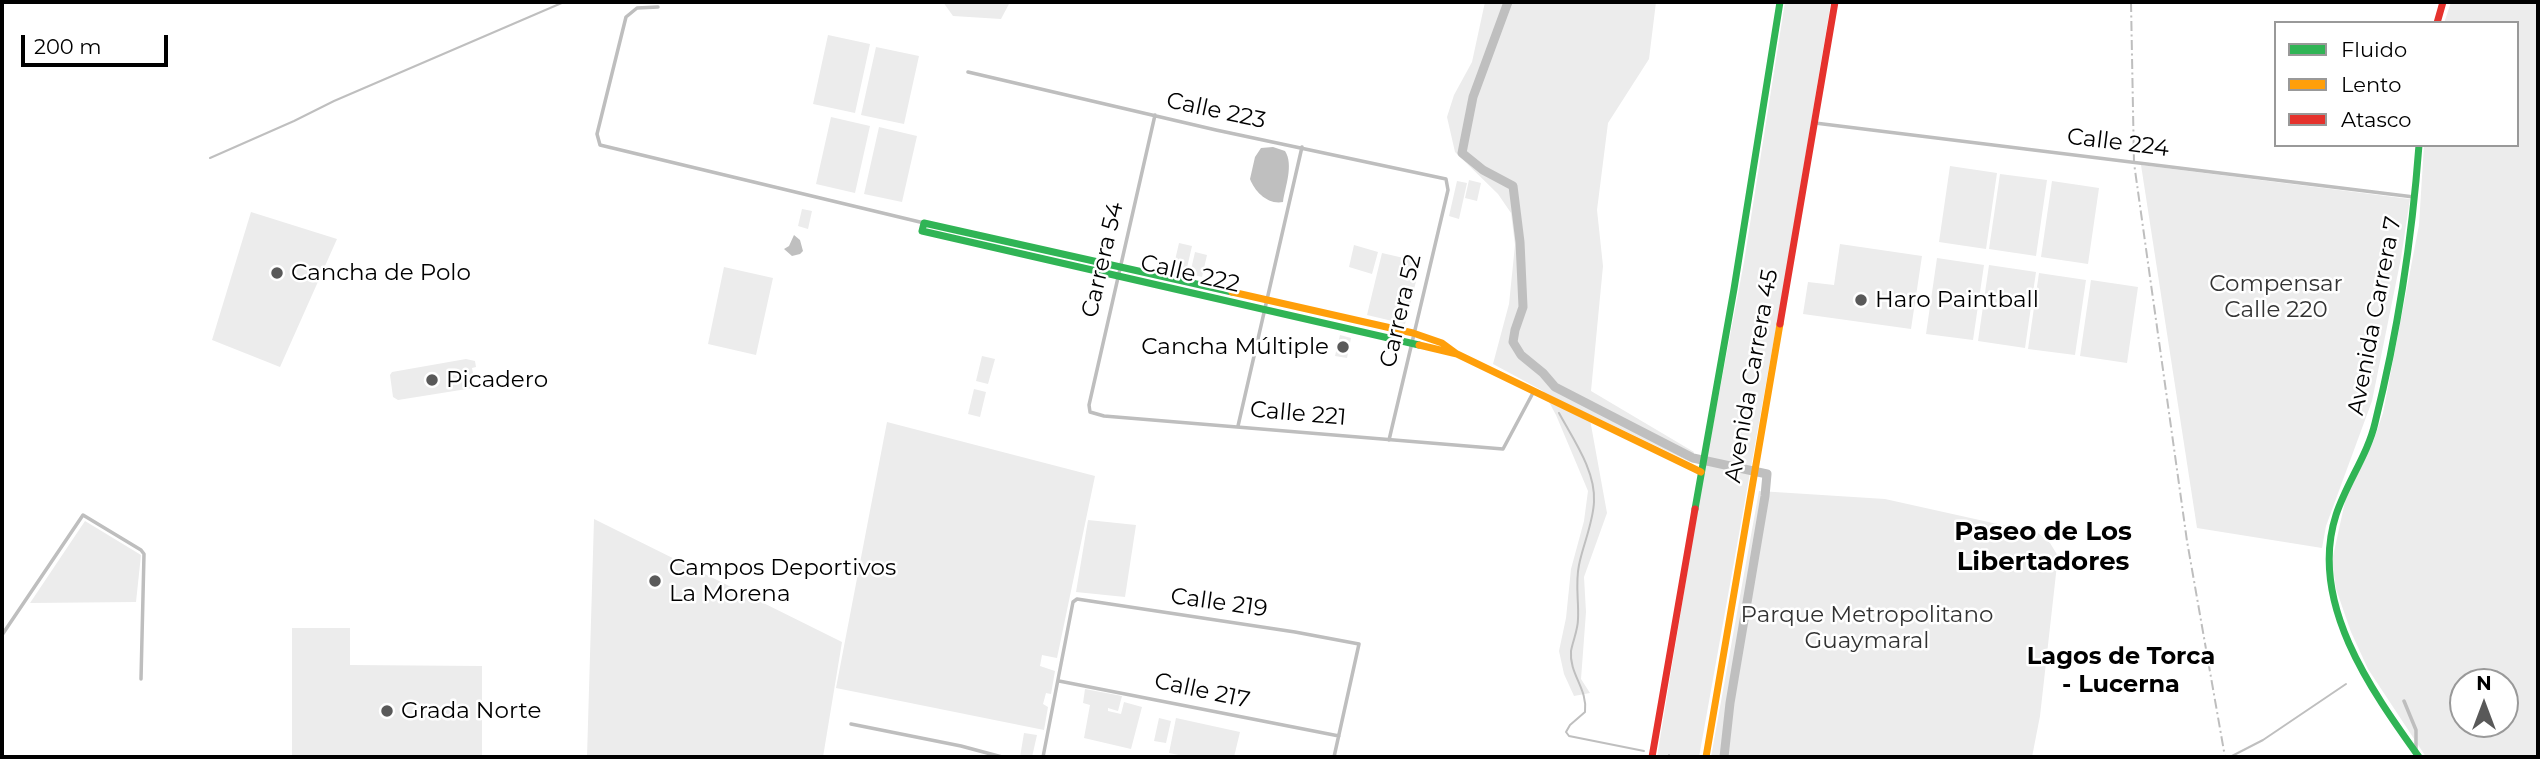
<!DOCTYPE html>
<html>
<head>
<meta charset="utf-8">
<style>
	body { margin:0 }
	#map { position:relative; width:2540px; height:759px; overflow:hidden; background:#fff; font-family:Montserrat,sans-serif }
	canvas { display:block }
	.frame { position:absolute; inset:0; border:4px solid #000; pointer-events:none }
	.legend { position:absolute; left:2274px; top:21px; width:245px; height:126px; box-sizing:border-box; background:#fff; border:2px solid #999; margin:0; padding:9px 12px; list-style:none; font-size:21px; color:#000 }
	.legend li { display:flex; align-items:center; gap:14px; height:35px }
	.legend b { width:35px; border:2px solid #999 }
	.north { position:absolute; left:2449px; top:668px; width:70px; height:70px; box-sizing:border-box; background:#fff; border:2px solid #999; border-radius:50%; rotate:0deg; font-size:19px; font-weight:700; line-height:28px; text-align:center; color:#000 }
	.north::after { content:''; display:block; margin:auto; width:24px; height:32px; background:#595959; clip-path:polygon(50% 0,100% 100%,50% 72%,0 100%) }
	.scale { position:absolute; left:21px; top:35px; width:147px; height:32px; box-sizing:border-box; border:4px solid #000; border-top:0; padding-left:9px; font-size:21px; line-height:24px; white-space:nowrap; color:#000; -webkit-text-stroke:5px #fff; paint-order:stroke }
</style>
</head>
<body>
<div id="map">
<canvas width="2540" height="759"></canvas>
<div class="frame"></div>
<ul class="legend">
<li><b style="height:9px;background:#30b455"></b>Fluido</li>
<li><b style="height:9px;background:#ff9f0a"></b>Lento</li>
<li><b style="height:9px;background:#e5322d"></b>Atasco</li>
</ul>
<div class="north">N</div>
<div class="scale">200 m</div>
</div>
<script>
const g = document.querySelector('canvas').getContext('2d');
g.lineJoin = 'round';
function fillPath(path, color) { g.fillStyle = color; g.fill(path, 'evenodd'); }
function trace(path, color, width, dash) { g.strokeStyle = color; g.lineWidth = width; g.lineCap = dash ? 'butt' : 'round'; g.setLineDash(dash || []); g.stroke(path); }
function write(font, color, halo, rows, align = 'center') {
  g.font = font + ' Montserrat,sans-serif'; g.lineWidth = 5; g.setLineDash([]); g.textBaseline = 'middle'; g.strokeStyle = halo; g.fillStyle = color; for (const [text, x, y, turn = 0] of rows) {
    g.save(); g.translate(x, y); g.rotate((+turn || 0) * Math.PI / 180); g.textAlign = isNaN(turn) ? turn : align; if (halo) g.strokeText(text, 0, 0); g.fillText(text, 0, 0); g.restore();
  }
}
fillPath(new Path2D(`
	M943,2h67l-9,17 -48,-3z
	M1485,2h171l-7,57 -41,64 -11,87 6,56 -12,125 103,61 -4,10 -101,-48 18,99 -23,64 2,35 -5,67 9,14 -16,3 -10,-22 -5,-23 7,-33 5,-49 13,-48 4,-30 -32,-76 -13,-24 -50,-27 16,-60 6,-59 -4,-32 -13,-19 -43,-42 -8,-35 7,-22 18,-33z
	M1785,2h46l-45,270 -87,485h-42l44,-268 43,-227z
	M2451,2h87v755h-112l-58,-88 -17,-37 -15,-43 -4,-28 14,-64 27,-55 10,-29 36,-188 5,-80h93v-122h-73zM2463,682h42v42h-42z
	M828,35l42,9 -15,69 -42,-9z
	M876,47l43,9 -15,68 -43,-9z
	M831,117l39,9 -15,67 -39,-9z
	M879,127l38,9 -15,66 -38,-8z
	M2141,165l269,34 -9,59 -29,143 -46,125 -4,22 -125,-20z
	M1950,166l47,7 -11,76 -47,-7z
	M2000,174l47,6 -11,76 -47,-7z
	M1469,180l12,3 -4,18 -12,-3z
	M1457,181l10,2 -8,36 -10,-3z
	M2052,181l47,7 -11,76 -47,-7z
	M802,209l10,2 -4,18 -10,-3z
	M251,212l86,27 -57,128 -68,-27z
	M1179,243l13,3 -6,26 -13,-3z
	M1840,244l82,12 -11,73 -108,-15 5,-32 26,3z
	M1354,245l24,7 -6,22 -23,-7z
	M1195,252l12,3 -5,22 -12,-3z
	M1382,253l39,9 -16,62 -38,-9z
	M1937,258l47,7 -11,75 -47,-6z
	M1989,265l47,7 -11,76 -47,-7z
	M724,267l49,11 -17,77 -48,-11z
	M2039,273l47,7 -11,75 -47,-6z
	M2091,280l47,7 -11,76 -47,-7z
	M1340,335l11,3 -4,20 -12,-2z
	M982,356l13,3 -7,25 -12,-3z
	M466,359l9,2 1,6 -4,1 3,16 -2,4 -75,12 -5,-3 -3,-22 2,-3z
	M974,389l12,3 -6,25 -12,-3z
	M887,422l208,54 -38,182 -15,-3 -2,11 15,5 -4,23 -5,-1 -3,11 5,3 -4,23 -208,-42z
	M1759,491l126,8 153,34 12,10 8,13 -18,160 -8,41h-321z
	M594,519l248,123 -19,115h-236z
	M1088,520l48,5 -11,72 -49,-5z
	M85,521l56,34 -5,47 -106,1z
	M292,628h58v37l132,1v91h-190z
	M1085,689l37,7 -4,15 -10,-3v3l13,3 3,-12 18,5 -11,42 -47,-11 6,-33 -7,-2z
	M1159,718l12,3 -5,22 -12,-2z
	M1176,718l64,14 -6,25h-46l-19,-4z
	M1024,733l13,2 -5,22h-12z`), '#ececec');
fillPath(new Path2D(`
	M1273,147l12,4c9,14 0,36 -2,51 -15,3 -28,-10 -33,-23l5,-22 6,-9z
	M794,235l6,5 3,11 -3,3 -8,2 -8,-7 5,-3z`), '#bfbfbf');
trace(new Path2D(`
	M210,158l84,-37 40,-20 230,-99
	M1559,413c14,26 37,58 35,89 -1,21 -11,43 -15,63 -4,19 0,36 -1,54 0,11 -5,21 -7,32 -2,23 17,38 14,61l-15,13 -4,7 3,4 75,15
	M1669,757v-2
	M2230,757l33,-17 83,-56`), '#bfbfbf', 2);
trace(new Path2D(`
	M1508,2l-35,95 -11,56 21,17 30,16 7,56 3,65 -8,23 -2,12 8,13 22,18 12,14 138,71 74,16 -2,22 -35,207 -6,54`), '#bfbfbf', 9);
trace(new Path2D(`
	M658,7l-21,1 -11,9 -29,117 3,11 324,78
	M968,72l248,58 230,49 2,11 -59,250
	M1155,115l-66,290 1,7 14,4 399,33 31,-58
	M1815,123l599,74
	M1238,426l64,-279
	M2,635l81,-120 58,35 3,4 -3,125
	M1059,681l280,55
	M2404,701l12,29v20
	M851,724l110,22 41,11
	M1043,757l30,-155 4,-3 218,33 64,12 -25,113`), '#bebebe', 3.5);
trace(new Path2D(`
	M2419,145c-7,94 -21,186 -44,278 -7,31 -29,61 -39,92 -28,87 35,175 83,242
	M1232,292l-308,-69 -2,8 497,114
	M1695,509l39,-220 46,-287`), '#30b455', 7);
trace(new Path2D(`
	M1232,292l181,41 29,10 15,11
	M1419,345l38,9 244,118
	M1706,757l74,-433`), '#ff9f0a', 7);
trace(new Path2D(`
	M2437,23l6,-21
	M1780,324l55,-322
	M1652,757l43,-248`), '#e5322d', 7);
trace(new Path2D(`
	M2131,2l3,161 53,378 38,216`), '#bebebe', 2, [10, 3.5, 2, 3.5]);
for (const [x, y, r, color] of [
	[277,273,7,"#595959"],
	[1861,300,7,"#595959"],
	[1343,347,7,"#595959"],
	[432,380,7,"#595959"],
	[655,581,7,"#595959"],
	[387,711,7,"#595959"]
]) { const dot = new Path2D(); dot.arc(x, y, r, 0, 2 * Math.PI); g.fillStyle = color; g.fill(dot); trace(dot, '#fff', 2.5); }
write('23px', '#000', '#fff', [
	["Calle 223",1216,111,12],
	["Calle 224",2118,143,7],
	["Carrera 54",1103,260,-77],
	["Calle 222",1190,274,13],
	["Carrera 52",1401,311,-77],
	["Avenida Carrera 7",2375,316,-79],
	["Avenida Carrera 45",1752,376,-80],
	["Calle 221",1298,414,5],
	["Calle 219",1219,603,8],
	["Calle 217",1202,691,12]
]);
write('23px', '#000', '#fff', [
	["Cancha de Polo",291,273],
	["Haro Paintball",1875,300],
	["Cancha Múltiple",1329,347,"right"],
	["Picadero",446,380],
	["Campos Deportivos",669,568],
	["La Morena",669,594],
	["Grada Norte",401,711]
], 'left');
write('23px', '#333', '#fff', [
	["Compensar",2276,284],
	["Calle 220",2276,310],
	["Parque Metropolitano",1867,615],
	["Guaymaral",1867,641]
]);
write('bold 24px', '#000', '#fff', [
	["Lagos de Torca",2121,657],
	["- Lucerna",2121,685]
]);
write('bold 26px', '#000', '#fff', [
	["Paseo de Los",2043,532],
	["Libertadores",2043,562]
]);
</script>
</body>
</html>
